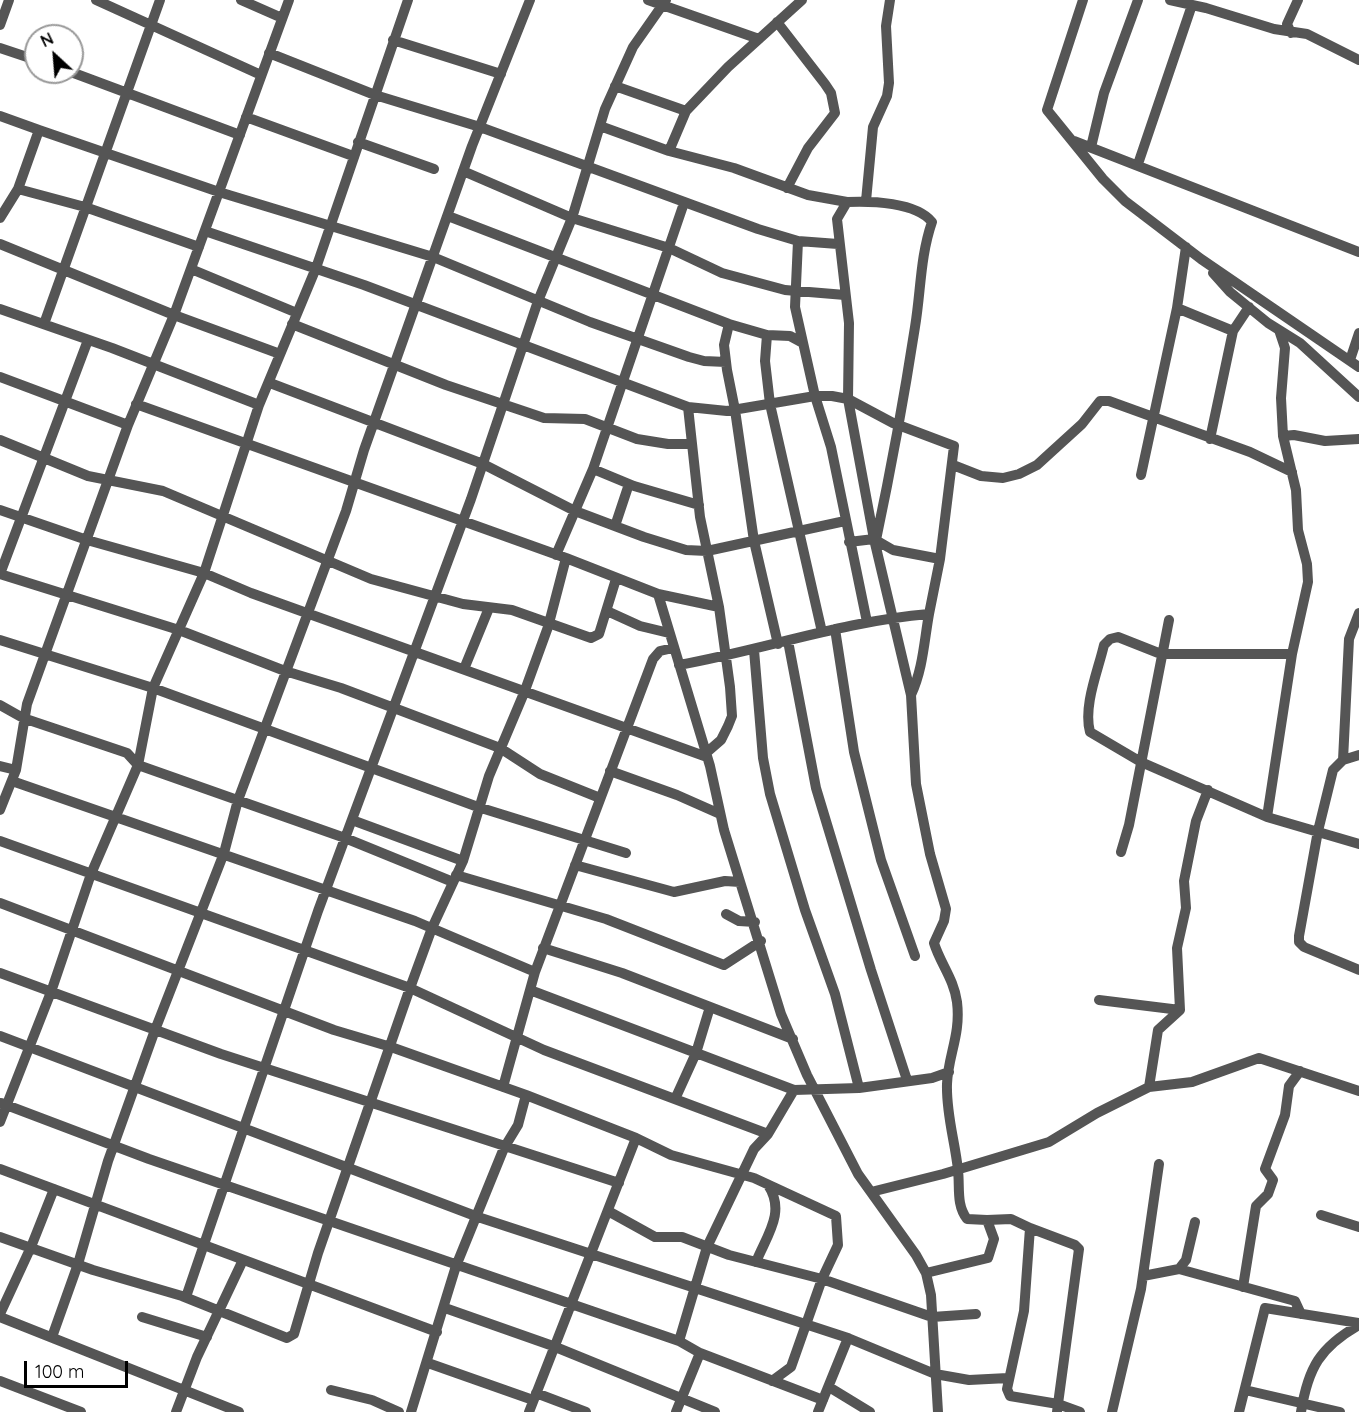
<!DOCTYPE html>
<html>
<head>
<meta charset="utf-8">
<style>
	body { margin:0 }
	#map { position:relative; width:1359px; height:1412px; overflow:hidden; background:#fff; font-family:Quicksand,sans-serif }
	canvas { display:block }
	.north { position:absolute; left:24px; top:24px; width:60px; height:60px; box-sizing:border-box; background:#fff; border:2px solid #999; border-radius:50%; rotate:334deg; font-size:16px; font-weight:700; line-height:24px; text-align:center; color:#000 }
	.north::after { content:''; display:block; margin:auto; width:21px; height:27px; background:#000; clip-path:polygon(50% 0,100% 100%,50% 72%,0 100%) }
	.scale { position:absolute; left:24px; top:1361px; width:104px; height:27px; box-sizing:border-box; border:3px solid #000; border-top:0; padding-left:8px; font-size:18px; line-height:21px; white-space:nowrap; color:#000; -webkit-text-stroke:4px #fff; paint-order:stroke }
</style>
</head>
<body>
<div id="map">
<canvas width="1359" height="1412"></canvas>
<div class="north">N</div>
<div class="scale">100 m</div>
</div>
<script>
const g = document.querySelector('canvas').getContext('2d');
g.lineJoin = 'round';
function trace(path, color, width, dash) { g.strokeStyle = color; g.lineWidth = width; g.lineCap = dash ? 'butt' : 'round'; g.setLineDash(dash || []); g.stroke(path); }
trace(new Path2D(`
	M96,0l165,75
	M241,0l41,18
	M648,0l111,39
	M1083,0l-36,110 56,69 22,22 76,58 158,108
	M1170,0l36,8 68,21 33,5 52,26
	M777,22l48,62 6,9 4,20 -27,35 -21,40
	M0,25l9,-25
	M1291,33l-4,-9 11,-24
	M393,40l108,34
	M0,48l36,12
	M269,53l106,42 105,32 278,102 40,12 40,3
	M71,72l169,63
	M615,86l71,25 42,-44 74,-67
	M0,116l39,14 -21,59 -18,29
	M246,117l107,39
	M600,126l69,25 65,17 74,27 39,7 -10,17 12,104 -1,76 26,140 37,156 5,89 14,70 16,55 -2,12 -10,22c6,20 20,36 23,59 4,33 -9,53 -10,82 -1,30 8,57 11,86 2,17 -2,35 9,49l20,1 7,19 -6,19 -62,15
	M39,130l180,62 214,65 157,65 99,35 15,4 22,1
	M1074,141l285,111
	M358,142l76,27
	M1091,147l13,-54 34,-93
	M669,151l17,-40
	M1138,164l54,-159
	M463,171l109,47 97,30 53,25 63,17 60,5
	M18,189l67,18 114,40
	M866,201l7,-74 14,-31 2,-13 -3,-57 4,-26
	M847,202c24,-1 69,0 85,20 -12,35 -11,69 -17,105 -11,71 -24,142 -39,213
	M448,216l281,108 38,11 23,1 13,7
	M205,231l159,54 324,122 39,4 88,-15h17l16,3 45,24 61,23 -14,113 -11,55
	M798,241l-3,66 20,89 16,51 36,175
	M0,244l174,71 106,39
	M191,269l106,44
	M1213,273l17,19 38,31 32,20 59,54
	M1177,308l56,23
	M0,309l112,39 147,57
	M44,324l116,-324
	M292,324l154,61 98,33 41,1 52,20 31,5h23
	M729,324l-5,21 3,25 8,40 19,131 24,103
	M767,335l-2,26 5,43 52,228
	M88,340l-88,234 179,56 106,41 56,17 159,60 40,26 60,24
	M1350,360l9,-27
	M0,377l128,48
	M270,383l213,81 92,47 69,26 42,13 21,1 138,-30
	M136,404l430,154 92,36 61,13
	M688,407l12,110 19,90 11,80 2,29 -4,10 -7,14 -15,13
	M1283,436l11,-1 31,6 34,-2
	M1210,439l23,-108 16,-24
	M0,440l88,36 75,15 208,88 92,25 49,6 79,28 8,-4 17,-55
	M953,465l28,11 22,2 16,-4 18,-9 45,-41 18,-23h9l141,51 42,20
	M593,469l41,17 65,19
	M1141,475l36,-167 9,-61
	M0,510l87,30 117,33 47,20 456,164
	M615,526l14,-42
	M849,542l25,-3 19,11 47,9
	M556,555l37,-86 91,-266
	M658,594l52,172 14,64 57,184 26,61 51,99 58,81 10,18 5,22 7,117
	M607,611l33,15 29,7
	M835,629l19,123 27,108 34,96
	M0,640l153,48 325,119 148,46
	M788,641l28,147 55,182 36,110
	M754,650l9,108 7,36 35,116 30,84 24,94
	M1292,654h-131l-43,-17 -8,2 -6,6c-6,26 -21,61 -14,87l51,30 126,55 92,27
	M679,665c84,-15 165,-44 250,-51 -5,28 -6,55 -18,81
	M464,669l25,-61
	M0,705l23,13 104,35 11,12 207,73 108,44
	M1359,755l-16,5 -10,10 -15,61 -19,105v6l5,5 55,23
	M1343,760l6,-121 10,-26
	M0,766l16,4
	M610,771l67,24 43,19
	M12,781l403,140 120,51
	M0,810l16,-40 11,-66 101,-279 46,-110 115,-315
	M1267,817l25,-163 16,-72 -1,-18 -9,-34 -2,-40 -13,-54 -2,-38 4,-50 -6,-18
	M352,820l111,41
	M0,841l410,147 134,62 224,84
	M1121,852l8,-27 40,-205
	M575,865l99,27 51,-11 15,1
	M456,875l150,44 118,46 37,-24
	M0,903l334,127 57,17 135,48 110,43 35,17 83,23 82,38 2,29 -16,34 -31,88 -19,14
	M726,914l13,7 16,1
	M543,948l79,25 171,66
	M0,973l221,81 398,129
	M530,990l264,100
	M1099,1000l81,10
	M0,1036l478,181 370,121 87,36 34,6 39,-2
	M503,1087l32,-115 118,-313 7,-8 13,-3
	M1149,1087l9,-57 22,-20 -3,-62 9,-40 -2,-27 12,-60 12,-31
	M676,1097l20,-44 14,-46
	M1,1103l148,56 530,182 21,12 -24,59
	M0,1122l51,-130 40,-118 47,-109 15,-77 51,-115 55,-168 57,-137 92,-268
	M0,1169l437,163
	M871,1192l72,-18 106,-32 48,-29 52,-26 43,-5 67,-24 100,33
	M608,1211l47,26h27l47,18 93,24 110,38 44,-3
	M1321,1215l38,12
	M987,1220l24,-1 19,9
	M0,1237l93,33 89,26 105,42 7,-4 24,-81 92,-265 22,-60 31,-67 26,-85 35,-83 24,-66 18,-69
	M756,1262c11,-27 30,-50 12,-77
	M1179,1269l7,-9 9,-38
	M1143,1276l36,-7 116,32 6,13
	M1243,1287l13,-81 12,-12 5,-14 -8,-11 20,-54 4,-29 11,-15
	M186,1297l132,-386 153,-412 67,-198 34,-83 33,-109 28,-62 33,-47
	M445,1308l108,38 162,66
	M0,1314l31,-67 23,-58
	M0,1317l239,95
	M142,1317l65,20
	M52,1337l26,-73 30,-103 47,-131 69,-177 14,-53 108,-289 18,-61 108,-304 58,-146
	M679,1341l28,-94 47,-98 14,-15 26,-44 65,-2 73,-10 17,-6
	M700,1353l123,47
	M428,1363l105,37
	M0,1381l81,31
	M829,1387l41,25
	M331,1390l41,10 27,12
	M1245,1390l95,22
	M536,1393l50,19
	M176,1412l21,-55 46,-97
	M411,1412l45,-146 48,-118 14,-23 8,-30
	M529,1412l107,-274
	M818,1412l30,-74
	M1057,1412l1,-8 21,-155 -4,-4 -45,-17 -6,83 -17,78 3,7 48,8 22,8
	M1112,1412l29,-123 18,-125
	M1239,1412l26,-104 94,15
	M1301,1412c7,-44 19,-65 58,-87`), '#555', 10);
</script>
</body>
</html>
